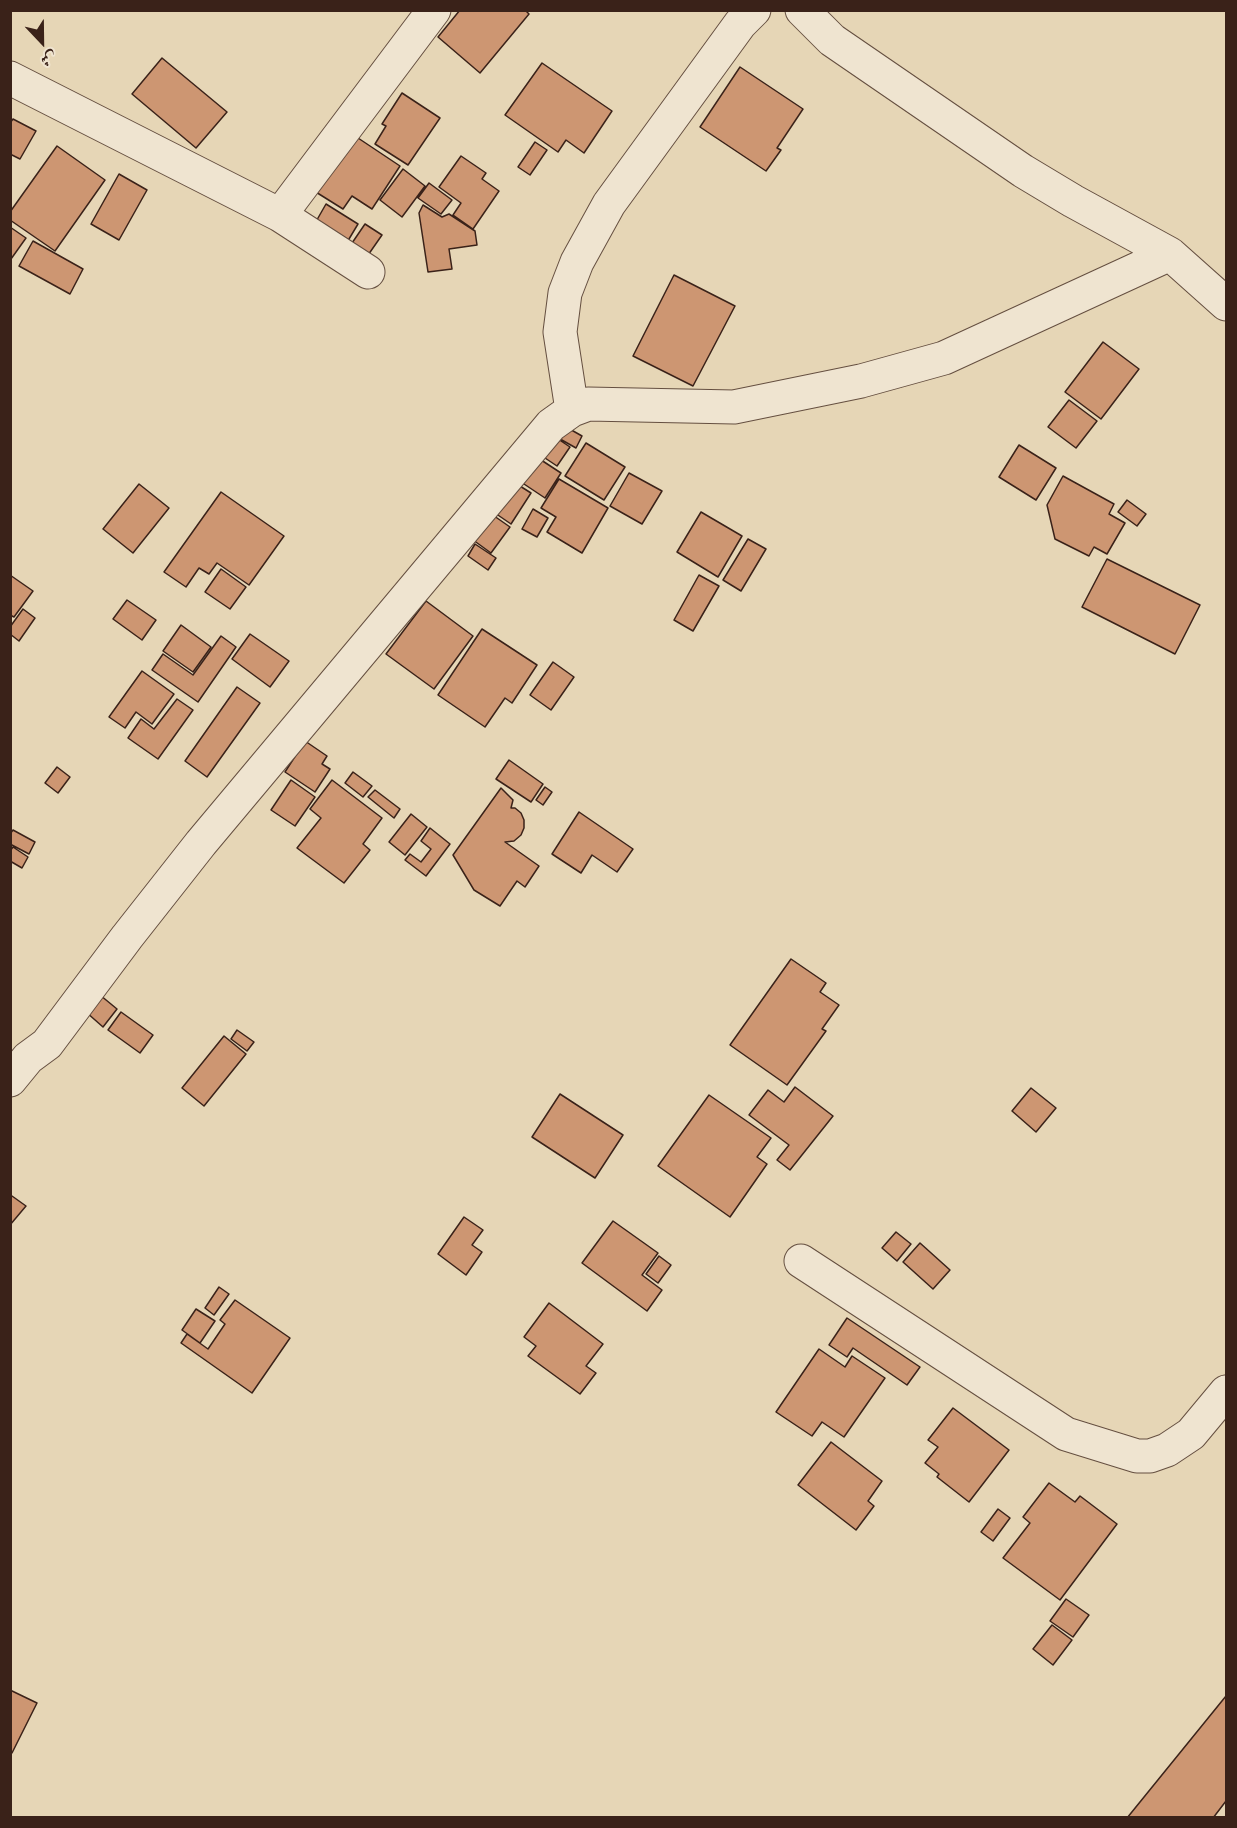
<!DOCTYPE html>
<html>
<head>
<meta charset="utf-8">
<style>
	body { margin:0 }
	#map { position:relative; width:1237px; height:1828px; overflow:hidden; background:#e6d6b6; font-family:"IM FELL DW Pica",Amiri,serif }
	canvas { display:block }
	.frame { position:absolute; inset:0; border:12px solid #3a2219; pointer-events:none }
	.north { position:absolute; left:12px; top:12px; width:60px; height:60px; -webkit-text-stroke:4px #efe4d0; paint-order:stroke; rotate:158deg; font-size:16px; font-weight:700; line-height:24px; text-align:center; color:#3a2219 }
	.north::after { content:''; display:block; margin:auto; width:21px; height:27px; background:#3a2219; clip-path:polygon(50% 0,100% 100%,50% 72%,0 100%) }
</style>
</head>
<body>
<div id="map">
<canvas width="1237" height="1828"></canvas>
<div class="frame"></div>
<div class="north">ش</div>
</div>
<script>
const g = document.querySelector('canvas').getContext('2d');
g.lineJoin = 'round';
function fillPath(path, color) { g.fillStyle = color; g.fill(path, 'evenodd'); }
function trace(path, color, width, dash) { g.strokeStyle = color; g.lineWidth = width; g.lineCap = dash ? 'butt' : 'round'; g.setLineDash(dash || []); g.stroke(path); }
const building = new Path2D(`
	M460,10h65l4,4 -49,59 -42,-36z
	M162,58l65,54 -31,36 -64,-54z
	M542,63l70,48 -28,42 -18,-13 -8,12 -53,-37z
	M740,67l63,42 -26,39 4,2 -15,21 -66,-44z
	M402,93l38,25 -32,47 -33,-21 11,-18 -4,-2z
	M13,119l23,12 -16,28 -10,-5v-31z
	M349,132l51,34 -28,43 -20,-13 -9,13 -32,-20z
	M535,142l12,8 -17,25 -12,-8z
	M57,146l48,34 -50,71 -45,-31v-8z
	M461,156l25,17 -4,6 17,12 -26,38 -20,-14 8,-12 -22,-16z
	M403,169l22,17 -23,31 -22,-17z
	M119,174l28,16 -28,50 -28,-16z
	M429,183l23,17 -11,14 -23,-16z
	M326,204l32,20 -12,20 -32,-19z
	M423,205l19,12 7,-3 26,17 2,14 -28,4 3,20 -24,3 -9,-59z
	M365,224l17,11 -16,23 -16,-12z
	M10,227l16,11 -15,21 -1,-1z
	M33,241l50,28 -13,25 -51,-28z
	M674,275l61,31 -42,80 -60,-30z
	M1103,342l36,27 -38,50 -36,-27z
	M1069,400l28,21 -21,27 -28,-21z
	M559,423l23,13 -6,12 -23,-13z
	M549,433l21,14 -13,19 -21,-14z
	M586,443l39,24 -21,33 -39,-24z
	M1019,445l37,23 -20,32 -37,-23z
	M535,456l26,17 -16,25 -27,-18z
	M629,473l33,18 -20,33 -32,-18z
	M1063,476l51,28 -5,10 16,9 -18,31 -13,-7 -5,9 -34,-17 -8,-34z
	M559,479l49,29 -26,45 -35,-21 9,-15 -15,-9z
	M512,481l19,12 -20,31 -19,-13z
	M139,484l30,24 -36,45 -30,-24z
	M221,492l63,44 -35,49 -32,-22 -8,11 -10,-6 -13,19 -22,-15z
	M1127,500l19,14 -9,12 -19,-14z
	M533,509l15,9 -11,19 -15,-8z
	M487,511l23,16 -19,26 -22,-16z
	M701,512l41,24 -24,41 -41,-25z
	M748,539l18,10 -25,42 -18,-11z
	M475,544l21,14 -8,12 -20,-14z
	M1107,559l93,46 -25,49 -93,-47z
	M221,569l25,18 -16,22 -25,-17z
	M10,575l23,16 -19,26 -4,-2z
	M699,575l20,11 -26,45 -19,-11z
	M127,600l29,20 -14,20 -29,-21z
	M426,601l47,35 -39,53 -48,-35z
	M23,609l12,9 -16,23 -9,-7v-7z
	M181,625l30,22 -18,25 -30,-21z
	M482,629l55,36 -25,38 -7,-5 -20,29 -47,-32z
	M250,634l39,27 -19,26 -38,-28z
	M221,636l15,11 -38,55 -46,-32 11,-16 30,21z
	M553,662l21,15 -23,33 -21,-15z
	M142,671l32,23 -22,30 -16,-12 -11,16 -16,-11z
	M237,687l23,16 -53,74 -22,-16z
	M177,699l16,11 -35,49 -30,-21 13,-19 13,10z
	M305,741l22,15 -5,8 8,5 -15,23 -30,-20z
	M509,760l34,24 -12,18 -35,-23z
	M57,767l13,10 -12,16 -13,-10z
	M353,772l19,14 -9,11 -18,-14z
	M291,780l24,17 -20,29 -24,-16z
	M332,780l50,38 -19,26 7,6 -26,33 -47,-35 24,-30 -11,-9z
	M545,787l7,5 -9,13 -7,-5z
	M501,788l12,12 -2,8h4l6,5 3,7v8l-3,7 -7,6 -9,1 34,24 -14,21 -8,-6 -17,25 -26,-16 -21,-35z
	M375,790l25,19 -6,9 -26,-21z
	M579,812l54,37 -16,23 -25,-17 -11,18 -29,-19z
	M411,814l16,13 -22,28 -16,-13z
	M430,828l20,16 -24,32 -21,-16 5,-6 11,8 10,-13 -10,-8z
	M13,830l22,12 -6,12 -19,-10v-10z
	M13,847l15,10 -6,11 -12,-7v-10z
	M791,959l35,24 -6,9 19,13 -17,24 4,2 -39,54 -57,-40z
	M100,995l17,14 -14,18 -17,-15z
	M121,1012l32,23 -13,18 -32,-23z
	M237,1030l17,12 -7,9 -16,-12z
	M224,1036l22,18 -42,52 -22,-18z
	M795,1087l38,29 -43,54 -13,-10 12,-15 -40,-30 19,-25 16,12z
	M1031,1088l25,20 -20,24 -24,-21z
	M560,1094l63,41 -28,43 -63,-41z
	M709,1095l62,43 -14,19 10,7 -37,53 -72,-51z
	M12,1196l14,10 -16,19v-27z
	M464,1217l19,13 -11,15 10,7 -16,23 -28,-21z
	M613,1221l45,32 -16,22 20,15 -15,21 -65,-48z
	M896,1232l15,12 -14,17 -15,-13z
	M920,1243l30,27 -17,19 -30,-27z
	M659,1256l12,9 -13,18 -12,-9z
	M219,1287l10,7 -15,21 -9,-7z
	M235,1300l55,38 -38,55 -71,-50 6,-9 21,15 17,-25 -5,-4z
	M549,1303l54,41 -17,22 10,7 -16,21 -52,-38 8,-10 -12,-9z
	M196,1309l19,12 -15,22 -18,-13z
	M847,1318l73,49 -13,18 -54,-37 -6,9 -18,-12z
	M819,1349l26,18 7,-11 33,22 -41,59 -22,-15 -10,14 -36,-24z
	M953,1408l56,42 -40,52 -32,-25 2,-3 -14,-11 13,-16 -10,-7z
	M831,1442l51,39 -14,20 6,5 -18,24 -58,-45z
	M1049,1483l26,19 5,-6 37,28 -57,76 -57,-42 27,-35 -7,-6z
	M998,1509l12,9 -17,23 -12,-9z
	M1066,1599l23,16 -16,22 -23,-16z
	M1052,1625l20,15 -19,25 -20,-16z
	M10,1690l27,13 -25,50 -2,-1z
	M1226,1696v105l-13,17h-86z`);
fillPath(building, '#cd9672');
trace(building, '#3a2219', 1.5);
const minor = new Path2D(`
	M802,10l30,30 191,131 50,30 97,53
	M10,78l270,137 88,57
	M280,215l154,-205
	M572,410l-12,-78 5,-39 12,-31 32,-58 131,-180 14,-14
	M10,1080l18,-22 19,-14 80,-107 74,-94 350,-418 21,-15 16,-6 146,3 127,-26 83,-23 226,-104 56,50
	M801,1261l265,173 71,22h13l17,-6 24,-16 35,-42`);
trace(minor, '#654f40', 35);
trace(minor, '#efe4d0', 33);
</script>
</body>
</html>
